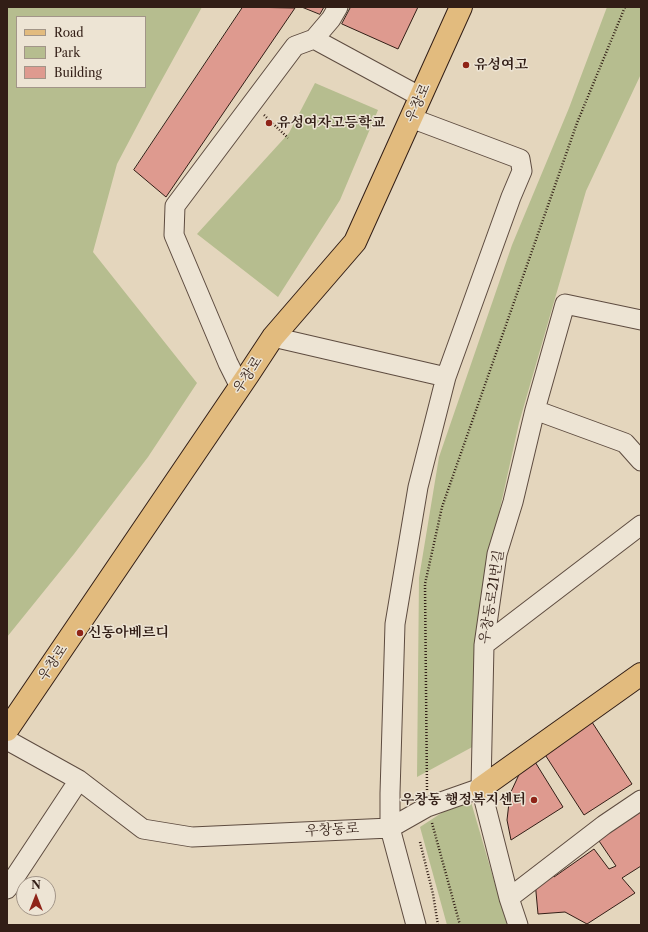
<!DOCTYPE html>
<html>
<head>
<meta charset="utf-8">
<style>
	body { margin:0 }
	#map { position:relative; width:648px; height:932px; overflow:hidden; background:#e4d6bd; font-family:"Libre Caslon Text",serif }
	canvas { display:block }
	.frame { position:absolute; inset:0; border:8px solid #321e16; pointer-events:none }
	.legend { position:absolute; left:16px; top:16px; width:130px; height:72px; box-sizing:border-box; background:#ede4d4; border:1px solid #a29588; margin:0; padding:5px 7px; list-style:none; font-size:12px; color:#321e16 }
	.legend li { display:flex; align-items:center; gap:8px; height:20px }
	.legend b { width:20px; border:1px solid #a29588 }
	.north { position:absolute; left:16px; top:876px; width:40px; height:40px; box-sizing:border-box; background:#ede4d4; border:1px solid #a29588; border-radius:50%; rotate:0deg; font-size:11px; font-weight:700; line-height:16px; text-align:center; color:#321e16 }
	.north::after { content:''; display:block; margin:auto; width:14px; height:18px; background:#8f2418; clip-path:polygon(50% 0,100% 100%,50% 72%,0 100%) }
</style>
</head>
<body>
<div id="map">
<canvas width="648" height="932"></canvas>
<div class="frame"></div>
<ul class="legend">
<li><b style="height:5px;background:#e2bb7e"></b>Road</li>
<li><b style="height:11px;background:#b6bd8f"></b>Park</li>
<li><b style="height:11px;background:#de9a8f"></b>Building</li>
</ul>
<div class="north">N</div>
</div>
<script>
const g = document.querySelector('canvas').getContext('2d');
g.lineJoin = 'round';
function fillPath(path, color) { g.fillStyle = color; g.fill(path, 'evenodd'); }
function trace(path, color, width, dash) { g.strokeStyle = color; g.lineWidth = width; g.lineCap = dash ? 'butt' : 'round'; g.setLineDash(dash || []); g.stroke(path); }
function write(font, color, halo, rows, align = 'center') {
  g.font = font + ' "Libre Caslon Text","Noto Serif KR",serif'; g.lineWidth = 3; g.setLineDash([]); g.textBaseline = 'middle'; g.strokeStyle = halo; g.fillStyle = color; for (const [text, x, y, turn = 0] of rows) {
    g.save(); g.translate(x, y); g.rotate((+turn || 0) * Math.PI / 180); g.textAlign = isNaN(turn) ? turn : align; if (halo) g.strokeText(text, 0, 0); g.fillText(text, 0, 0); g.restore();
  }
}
fillPath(new Path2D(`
	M7,7h195l-48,87 -37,70 -24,88 104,131 -49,74 -74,97 -67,83zM17,17h128v70h-128z
	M607,7h34v67l-55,117 -67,232 -38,171 -8,95 3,56 -59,32 2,-199 20,-121 73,-212 57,-137z
	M315,83l63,27 -38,90 -62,97 -81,-63 92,-101z
	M469,795l38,130h-60l-27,-98z`), '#b6bd8f');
const building = new Path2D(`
	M243,7l52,1 -129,189 -32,-27z
	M302,7h22l-4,7z
	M351,7h67l-20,42 -56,-25z
	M590,719l42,65 -48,31 -42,-65z
	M532,757l31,50 -52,33 -4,-20 3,-26 13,-28z
	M641,810v56l-19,12 13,15 -48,31 -22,-12 -27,2 -3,-33 17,-9 2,5 40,-28 15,20 7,-3 -19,-28z`);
fillPath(building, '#de9a8f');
trace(building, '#321e16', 1);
const minor = new Path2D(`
	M314,39l107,58
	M411,118l109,41 2,12 -11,26 -65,180 -28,110 -23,137 -5,169v35l26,97
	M273,337l173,40
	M240,387l-12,-24 -54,-128 1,-29 120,-160 19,-7 17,-20 7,-12
	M535,410l90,33 16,18
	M484,645l157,-120
	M7,740l72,40 64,49 49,8 198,-9 37,-21 54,-19
	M7,889l72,-109
	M509,898l95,-73 37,-25
	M518,925l-9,-27 -28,-110 3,-143 13,-91 16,-52 22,-92 30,-106 76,16`);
const major = new Path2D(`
	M7,730l241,-355 25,-38 82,-95 106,-235
	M481,788l160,-114`);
trace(minor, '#5e4c40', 21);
trace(major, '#321e16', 24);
trace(new Path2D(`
	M264,115l24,23
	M427,790l-2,-206 17,-77 135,-384 48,-116
	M432,823l28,102
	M420,842l13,52 5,31`), '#321e16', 2.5, [1, 2]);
trace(minor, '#ede4d4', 19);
trace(major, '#e2bb7e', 22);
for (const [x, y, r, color] of [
	[466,65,4,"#8f2418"],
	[269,123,4,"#8f2418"],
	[80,633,4,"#8f2418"],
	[534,800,4,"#8f2418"]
]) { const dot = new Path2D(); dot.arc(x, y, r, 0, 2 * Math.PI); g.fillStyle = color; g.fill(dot); trace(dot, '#ede4d4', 1.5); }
write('bold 14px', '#321e16', '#ede4d4', [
	["유성여고",474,65],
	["유성여자고등학교",277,123],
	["신동아베르디",88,633],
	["우창동 행정복지센터",526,800,"right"]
], 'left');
write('14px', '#321e16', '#ede4d4', [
	["우창로",418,103,-66],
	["우창로",248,375,-57],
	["우창동로21번길",492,597,-81],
	["우창로",53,663,-56],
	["우창동로",332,830,-3]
]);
</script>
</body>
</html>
